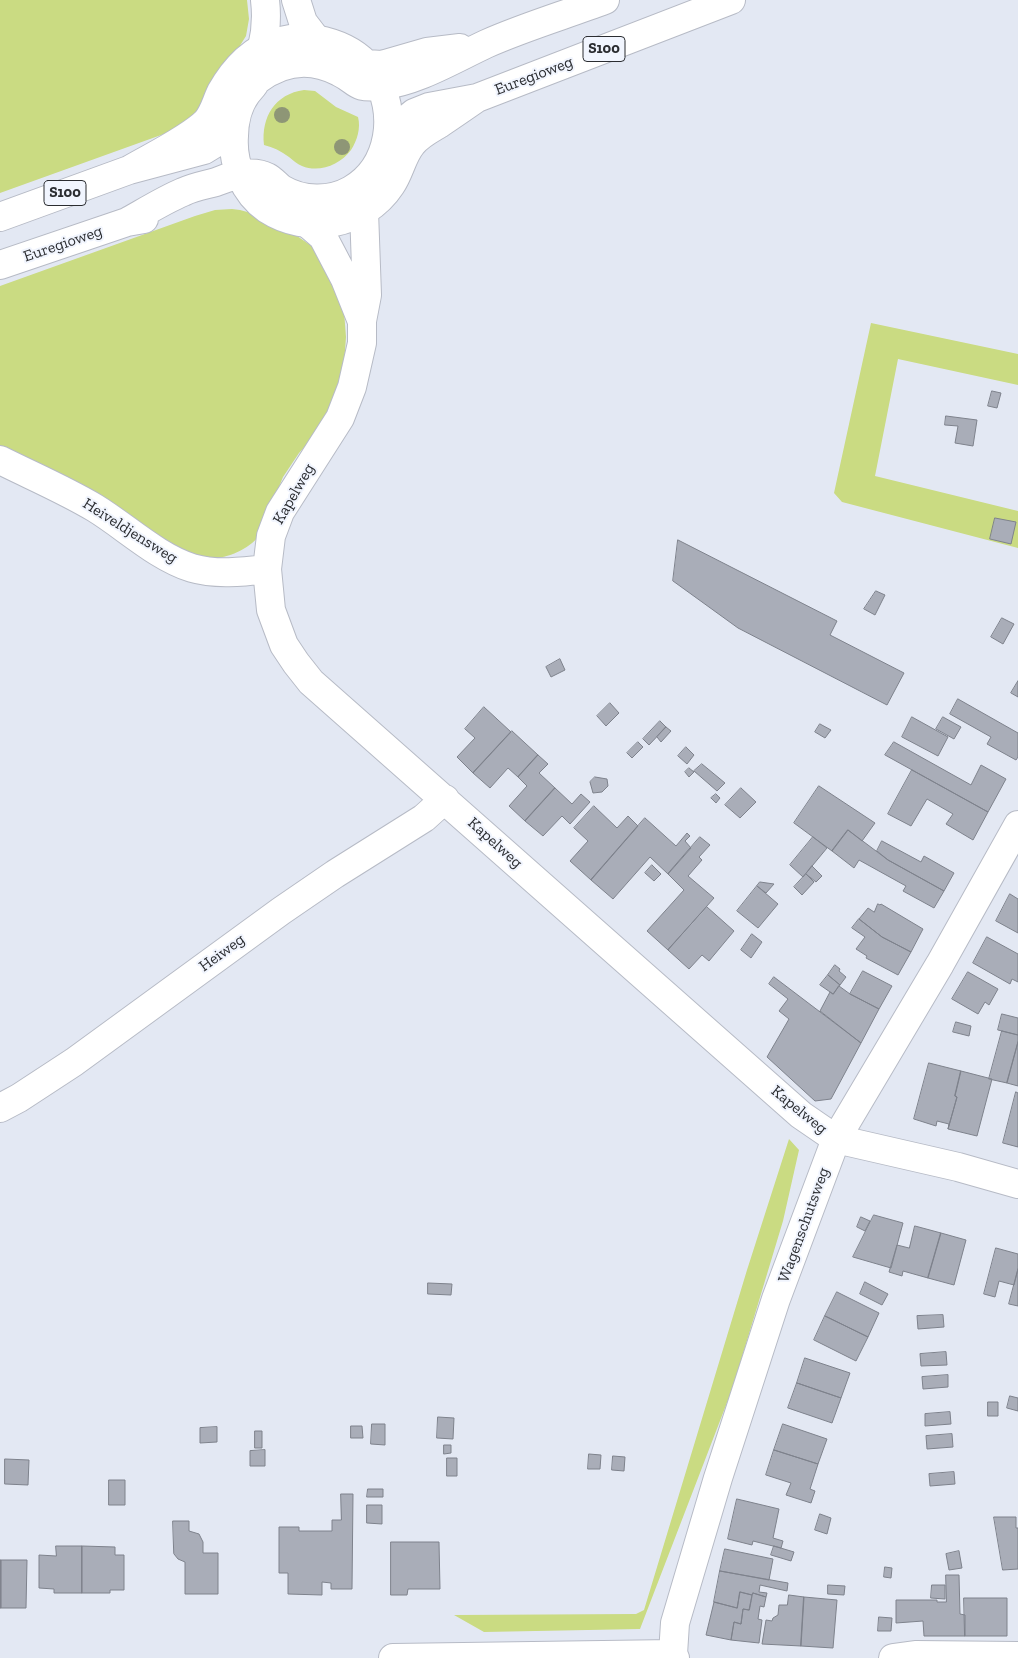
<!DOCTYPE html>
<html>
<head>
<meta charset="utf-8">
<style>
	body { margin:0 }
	canvas { display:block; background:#e3e8f3 }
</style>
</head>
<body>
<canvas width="1018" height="1658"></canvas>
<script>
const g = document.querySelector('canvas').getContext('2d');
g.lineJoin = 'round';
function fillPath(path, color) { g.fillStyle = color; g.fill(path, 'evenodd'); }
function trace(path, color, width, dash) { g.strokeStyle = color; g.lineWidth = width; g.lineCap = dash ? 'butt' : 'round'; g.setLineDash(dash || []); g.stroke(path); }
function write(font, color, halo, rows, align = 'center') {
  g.font = font + ' "Zilla Slab",serif'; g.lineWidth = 4; g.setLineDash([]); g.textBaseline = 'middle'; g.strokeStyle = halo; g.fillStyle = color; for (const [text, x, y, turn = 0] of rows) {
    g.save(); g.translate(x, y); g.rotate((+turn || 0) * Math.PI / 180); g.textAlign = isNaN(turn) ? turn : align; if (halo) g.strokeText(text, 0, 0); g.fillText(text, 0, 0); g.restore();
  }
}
fillPath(new Path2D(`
	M0,0h247l2,19 -3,17 -45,72 -14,14 -12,8 -175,63z
	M304,90l11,1 21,16 22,10c3,11 -1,24 -7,33 -11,15 -32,23 -49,16 -5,-2 -9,-6 -13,-9 -8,-6 -16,-10 -25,-12 -3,-28 11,-51 40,-55z
	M232,209l8,1 11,3 46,23 19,13 10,13 18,49 2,26 -2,28 -12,40 -15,28 -18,20 -16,24 -24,59c-13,16 -39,26 -60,21 -6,-2 -12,-5 -18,-7l-181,-100v-164l195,-70 20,-6z
	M871,323l147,31v31l-120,-26 -23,117 143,35v37l-176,-46 -8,-9z
	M789,1139l10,11 -16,71 -50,166 -93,242 -156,3 -30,-17 182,-1 8,-4 103,-340z`), '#cadb82');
const building = new Path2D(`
	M992,391l9,2 -4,15 -9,-2z
	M946,416l31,4 -4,26 -18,-3 3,-17 -13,-1z
	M995,518l21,4 -5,22 -21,-5z
	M678,540l159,81 -7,14 74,38 -17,32 -149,-77 -65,-47z
	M876,591l9,4 -10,20 -11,-6z
	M1002,618l12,6 -11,20 -12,-7z
	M560,659l5,11 -14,7 -5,-10z
	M1018,681v16l-7,-4z
	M958,699l60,34v24l-2,3 -29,-16 4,-7 -41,-23z
	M610,703l9,10 -13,13 -9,-10z
	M484,707l27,25 -38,41 -16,-16 18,-19 -10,-9z
	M912,717l36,20 -10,19 -36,-19z
	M943,717l18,10 -7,12 -18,-10z
	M660,721l6,6 -17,18 -6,-6z
	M820,724l11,6 -6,8 -10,-6z
	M666,727l5,4 -10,11 -4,-5z
	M512,731l26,24 -20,22 -10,-9 -18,20 -17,-15z
	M638,742l5,5 -11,11 -5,-5z
	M894,742l77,43 10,-20 25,14 -18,33 -103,-57z
	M686,747l8,8 -7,9 -9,-8z
	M538,755l10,9 -9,9 16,15 -30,33 -16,-15 18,-20 -9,-9z
	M702,764l23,19 -8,8 -23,-20z
	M689,768l5,4 -5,5 -4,-5z
	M912,770l76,42 -15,28 -27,-16 7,-10 -26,-15 -16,27 -23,-12z
	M595,777l12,2 1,7 -6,6 -9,1 -3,-11z
	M819,786l56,37 -13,18 -14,-11 -16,21 -38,-28z
	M555,788l17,16 9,-10 9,8 -20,22 -8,-8 -19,20 -18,-15z
	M741,788l15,14 -16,16 -15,-13z
	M716,794l4,4 -4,5 -5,-5z
	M594,806l23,22 11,-12 10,10 -47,54 -21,-19 18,-20 -14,-13z
	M645,818l31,28 11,-13 3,3 -5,5 6,7 -23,26 -18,-17 -37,42 -22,-19z
	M848,830l40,30 56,31 -10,17 -31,-17 3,-5 -47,-26 -5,8 -22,-17z
	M700,837l10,8 -11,12 3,3 -14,16 26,22 -46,52 -21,-19 37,-41 -16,-16z
	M813,837l14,11 -24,29 -13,-12z
	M882,841l39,21 3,-6 30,17 -10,18 -56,-31 -11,-9z
	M652,865l9,9 -7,7 -9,-8z
	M812,866l10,10 -6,6 -10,-8z
	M806,874l8,8 -12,13 -8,-8z
	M760,882l14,2 -8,9 -9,-7z
	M757,886l21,18 -20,24 -21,-17z
	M1010,894l8,5v34l-22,-12z
	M878,904l2,1 1,-1 42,25 -12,23 -29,-15 -23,-18 9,-11 6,4z
	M707,907l27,24 -25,30 -7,-6 -13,14 -21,-19z
	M859,919l23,18 29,15 -13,23 -32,-17 1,-2 -11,-7 9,-12 -13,-9z
	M752,934l10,8 -11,16 -10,-8z
	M987,937l31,17v28l-6,-3 -2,5 -37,-21z
	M835,965l5,4 -1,2 7,6 -6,8 -12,-10z
	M863,971l29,15 -13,23 -29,-15z
	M968,972l30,17 -9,16 -4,-3 -7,12 -26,-15z
	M828,975l12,10 -7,9 -13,-9z
	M774,977l87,66 -30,56 -16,2 -48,-44 22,-38 -10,-8 9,-12 -19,-15z
	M839,986l11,8 29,15 -18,34 -41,-32 10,-19 3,2z
	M1002,1014l16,4v17l-20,-5z
	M956,1022l15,4 -2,10 -16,-4z
	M1002,1031l16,4v7l-11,41 -18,-4z
	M1018,1042v44l-11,-3z
	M929,1063l32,8 -6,25 2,1 -9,32 1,-5 -12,-3 -1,5 -22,-7z
	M961,1071l31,8 -15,57 -29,-7 9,-32 -2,-1z
	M1016,1092l2,1v54l-15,-4z
	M874,1215l29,8 -12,45 -38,-11z
	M861,1217l9,4 -5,10 -8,-4z
	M915,1226l26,7 -13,45 -25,-7 -1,5 -13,-4 8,-27 12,3z
	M941,1233l25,7 -12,45 -26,-7z
	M996,1248l22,6v15l-4,16 -15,-4 -4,16 -11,-3z
	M1018,1269v37l-9,-2z
	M865,1282l23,12 -6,11 -22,-11z
	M428,1283l24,1 -1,11 -23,-1z
	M837,1292l42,21 -11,24 -43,-21z
	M943,1315l1,12 -26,2 -1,-13z
	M825,1316l43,21 -12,24 -42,-21z
	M946,1352l1,13 -26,1 -1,-12z
	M805,1358l45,15 -9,25 -44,-15z
	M948,1375v12l-25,2 -1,-12z
	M797,1383l44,15 -9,25 -44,-15z
	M1010,1396l8,2v13l-11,-3z
	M988,1402h10v14h-10z
	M950,1412l1,12 -26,2v-12z
	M438,1417l16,1 -1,21 -16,-1z
	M372,1424h13v21l-14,-1z
	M783,1424l44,15 -9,25 -44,-14z
	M351,1426h11l1,12h-12z
	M217,1427v15l-17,1v-15z
	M255,1431h7v17h-7z
	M952,1434l1,13 -26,2 -1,-13z
	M444,1445h7v8l-7,1z
	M265,1450v16h-15v-15z
	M774,1450l44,14 -8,25 5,2 -4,12 -25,-8 5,-12 -25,-8z
	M589,1454l12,1 -1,14h-12z
	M613,1456l12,1 -1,14 -12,-1z
	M447,1458h10v18h-10z
	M5,1459l24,1 -1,25 -23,-1z
	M954,1472l1,12 -25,2 -1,-12z
	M109,1480h16v25h-16z
	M368,1489h15v8h-16z
	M341,1494h12l-1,95h-21v-6l-9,-1v13l-34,-1v-21h-9v-46h20v4h33v-11h9z
	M737,1499l42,10 -6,29 10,3 -2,7 -28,-7 -1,4 -24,-6z
	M367,1505h15v19l-15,-1z
	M820,1514l11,4 -4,16 -12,-4z
	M994,1517h22v11h2v41l-15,1z
	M173,1521h16v10l10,3 4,8v11h15v41h-33v-32l-7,-3 -4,-5z
	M391,1542h48l1,47h-32l-1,6h-16z
	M56,1546h26v47h-28v-4l-15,-1v-33l17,1z
	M82,1546l33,1v8h9v35h-14v3h-28z
	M774,1546l20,6 -3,9 -20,-6z
	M725,1549l48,10 -4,21 -49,-9z
	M959,1551l3,17 -13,2 -3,-16z
	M0,1560h1v48h-1z
	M1,1560h26l-1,48h-25z
	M885,1567l7,1 -1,10 -7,-1z
	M720,1571l68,12 -1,8 -27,-6 -1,7 8,1 -1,4 -13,-4 -1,2 -12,-3 -3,16 -23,-6z
	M946,1575h13l1,39 5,1v21h-41l-1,-15 -27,2v-23h41v2h9z
	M828,1585l17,1 -1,9 -16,-1z
	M932,1585h13v14l-14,-1z
	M740,1592l12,3 -3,15 -6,-1 -2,15 -7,-2 -3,18 -25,-5 8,-33 23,6z
	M753,1593l13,4 -2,10 -4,-1 -2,13 4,1 -3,23 -28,-3 3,-18 7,2 2,-15 6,1z
	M789,1595l15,2 -3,49 -39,-2 4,-24 6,1 1,-3 5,-3 1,-10h8z
	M804,1597l33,3 -4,48 -32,-2z
	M964,1598h43v38h-42z
	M879,1617l13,1 -1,13h-13z`);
fillPath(building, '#a9adb8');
trace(building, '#7e828c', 1);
const minor = new Path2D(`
	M296,0l7,22 13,17
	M262,48c4,-16 5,-31 3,-48
	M364,211l3,84 -5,26v22l-10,44 -12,31 -60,94 -9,24 -4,33 4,41 13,35 12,18 15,19 490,433 35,24 122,28 60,17
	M308,224l15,13 22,42 16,40
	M0,460c32,16 65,30 95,48 31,19 62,49 97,60 24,7 50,4 75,1
	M0,1108l19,-10 55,-36 207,-151 54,-37 89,-56 21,-19
	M393,1658l280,-4
	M675,1658l-2,-4 2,-31 43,-145 58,-179 60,-160 104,-175 78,-139
	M893,1658l22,-3 103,1`);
const major = new Path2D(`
	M262,48c-2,10 -1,25 -6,33 -2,5 -6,8 -9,12 -9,12 -13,29 -13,43 -2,27 10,57 33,73 40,26 97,17 124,-24 9,-13 11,-29 21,-41 7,-9 17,-14 27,-20 12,-8 25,-17 38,-26
	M366,64l16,1 45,-13 33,-4
	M257,80c25,-19 54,-23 82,-8 19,9 15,17 41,14 38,-5 72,-26 106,-42 38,-17 79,-29 119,-44
	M388,138l10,-12 16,-13 15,-6 48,-9 254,-98
	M0,217l129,-47 75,-20 18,-11 13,-15
	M127,222c18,-10 37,-22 56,-30 10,-5 22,-7 33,-10 8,-3 17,-7 25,-8 8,-1 19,-1 26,3 6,3 10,9 15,12 20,12 48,13 69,1 40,-23 48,-79 23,-116 -20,-30 -61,-41 -94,-33 -26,6 -46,28 -59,51 -5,10 -7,21 -15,30 -17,17 -55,35 -77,48
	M0,265l127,-43 17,-3`);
trace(minor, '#b7bbc6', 30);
trace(major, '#b7bbc6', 30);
trace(minor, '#fff', 28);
trace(major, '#fff', 28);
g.fillStyle = '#8e9676';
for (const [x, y] of [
	[282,115],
	[342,147]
]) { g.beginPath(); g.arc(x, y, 8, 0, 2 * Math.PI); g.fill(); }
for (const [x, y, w] of [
	[604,49,42],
	[65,193,42]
]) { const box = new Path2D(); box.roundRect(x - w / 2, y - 12.5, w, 25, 4); g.fillStyle = '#f1f5fe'; g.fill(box); trace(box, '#2b2d31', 1); }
write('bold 15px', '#2b2d31', null, [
	["S100",604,49],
	["S100",65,193]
]);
write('16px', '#2b2d31', '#f1f5fe', [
	["Euregioweg",534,76,-21],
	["Euregioweg",63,244,-19],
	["Kapelweg",294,494,-60],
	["Heiveldjensweg",130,531,32],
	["Kapelweg",495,843,42],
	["Heiweg",222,953,-36],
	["Kapelweg",799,1110,39],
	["Wagenschutsweg",804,1225,-70]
]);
</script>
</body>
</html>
